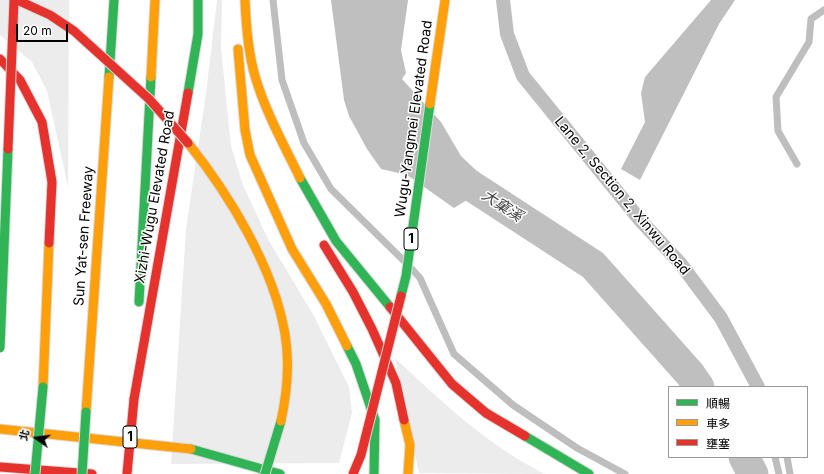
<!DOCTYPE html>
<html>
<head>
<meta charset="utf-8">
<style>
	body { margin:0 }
	#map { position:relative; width:824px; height:474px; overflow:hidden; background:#fff; font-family:Inter,"Noto Sans TC",sans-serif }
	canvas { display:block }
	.legend { position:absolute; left:668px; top:386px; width:140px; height:72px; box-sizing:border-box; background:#fff; border:1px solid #999; margin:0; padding:5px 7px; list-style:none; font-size:12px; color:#000 }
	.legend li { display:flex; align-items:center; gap:8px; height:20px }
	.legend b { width:20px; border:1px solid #999 }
	.north { position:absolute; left:16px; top:418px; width:40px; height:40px; -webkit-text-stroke:3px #fff; paint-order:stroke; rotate:284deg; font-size:11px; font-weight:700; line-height:16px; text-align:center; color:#000 }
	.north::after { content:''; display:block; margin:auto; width:14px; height:18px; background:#000; clip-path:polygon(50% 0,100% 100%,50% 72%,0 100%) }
	.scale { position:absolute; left:16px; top:24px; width:52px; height:18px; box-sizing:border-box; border:2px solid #000; border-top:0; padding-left:5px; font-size:12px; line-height:14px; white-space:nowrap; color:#000; -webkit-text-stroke:3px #fff; paint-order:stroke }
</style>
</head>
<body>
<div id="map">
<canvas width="824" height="474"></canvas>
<ul class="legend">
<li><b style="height:5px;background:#30b455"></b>順暢</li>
<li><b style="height:5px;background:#ff9f0a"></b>車多</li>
<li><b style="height:5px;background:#e5322d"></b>壅塞</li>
</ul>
<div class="north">北</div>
<div class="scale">20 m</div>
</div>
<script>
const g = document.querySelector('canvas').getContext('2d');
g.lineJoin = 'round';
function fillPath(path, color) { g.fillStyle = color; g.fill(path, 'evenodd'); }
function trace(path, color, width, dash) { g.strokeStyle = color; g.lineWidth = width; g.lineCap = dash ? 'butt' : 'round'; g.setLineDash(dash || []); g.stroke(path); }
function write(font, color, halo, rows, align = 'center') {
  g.font = font + ' Inter,"Noto Sans TC",sans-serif'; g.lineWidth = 3; g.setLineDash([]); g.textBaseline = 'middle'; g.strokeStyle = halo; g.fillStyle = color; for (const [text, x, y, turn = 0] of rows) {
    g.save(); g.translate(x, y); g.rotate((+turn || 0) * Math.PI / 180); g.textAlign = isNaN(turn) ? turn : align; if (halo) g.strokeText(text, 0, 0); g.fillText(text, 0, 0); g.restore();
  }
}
fillPath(new Path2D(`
	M0,0h69l-1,187 -21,-96 -15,-29 -32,-27z
	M217,0h5l-1,48 10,98 12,39 25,54 46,77 35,71 3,26 -13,50 -168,1 15,-235 20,-136z
	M395,358c46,43 93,88 150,116l-126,-1z`), '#ececec');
fillPath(new Path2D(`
	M331,0h77l-7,50 5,23 -4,6 39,43 20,34 19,18v18l-26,16 -47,-33 -26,-6 -14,-20 -18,-33 -5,-16z
	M711,0h24l-16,24 -79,156 -19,-11 24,-47 -4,-29 4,-16z`), '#bfbfbf');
trace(new Path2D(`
	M444,168l149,97 97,109 9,13
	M744,457l9,17`), '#bfbfbf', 31);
const fast = new Path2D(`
	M109,77l5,-77
	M188,93l10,-59v-34
	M300,178l36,63 54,66
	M139,302l12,-225
	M347,346l9,18 19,56 -1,54
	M525,436l64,38
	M191,449l89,25`);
const slow = new Path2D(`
	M245,0c1,25 3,52 10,76 10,35 29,69 45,102
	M238,49l7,81 5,25 42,94 34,55 21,42
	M151,77l4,-77
	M43,387l6,-144
	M86,412l23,-335
	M404,420l6,25 -2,29
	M0,429l191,20`);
const jam = new Path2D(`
	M0,59l20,21 22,42 10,60 -3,61
	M324,245l29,47 19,37 24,54 8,37
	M390,307l62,77 34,29 39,23
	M134,399l54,-306
	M0,467l92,7`);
trace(fast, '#dbdbdb', 11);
trace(slow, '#dbdbdb', 11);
trace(jam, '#dbdbdb', 11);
trace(new Path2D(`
	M273,0l9,80 22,63 27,46 73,72
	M797,164l-19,-33 -2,-34 33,-55 2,-23 13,-9
	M411,268l9,10 34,76 59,51 64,43 48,26
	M775,457l4,17
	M787,457l3,17`), '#bebebe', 7);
trace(new Path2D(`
	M503,0l4,34 16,42 117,144 40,43 41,55 37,69`), '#bebebe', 14);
trace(fast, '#30b455', 9);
trace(slow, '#ff9f0a', 9);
trace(jam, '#e5322d', 9);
const fastBridge = new Path2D(`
	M401,296l5,-20 24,-172
	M0,348l8,-199
	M35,474l8,-87
	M82,474l4,-62
	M265,474l16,-53`);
const slowBridge = new Path2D(`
	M430,104l15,-104
	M188,143c41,51 86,125 97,191 5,29 2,59 -4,87`);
const jamBridge = new Path2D(`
	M17,0l33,15 24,16 75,68 39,44
	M8,149l6,-149
	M127,474l7,-75
	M353,474l8,-19 40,-159`);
trace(fastBridge, '#dbdbdb', 11, []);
trace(slowBridge, '#dbdbdb', 11, []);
trace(jamBridge, '#dbdbdb', 11, []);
trace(fastBridge, '#30b455', 9);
trace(slowBridge, '#ff9f0a', 9);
trace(jamBridge, '#e5322d', 9);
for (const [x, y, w] of [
	[411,239,14],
	[130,437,14]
]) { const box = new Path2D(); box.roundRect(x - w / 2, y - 11, w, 22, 3); g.fillStyle = '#fff'; g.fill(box); trace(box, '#000', 1); }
write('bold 13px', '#000', null, [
	["1",411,239],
	["1",130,437]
]);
write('14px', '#000', '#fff', [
	["Wugu-Yangmei Elevated Road",414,119,-82],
	["Lane 2, Section 2, Xinwu Road",622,196,50],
	["Xizhi-Wugu Elevated Road",155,197,-80],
	["Sun Yat-sen Freeway",84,236,-86]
]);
write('italic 15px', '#444', '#fff', [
	["大窠溪",502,206,33]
]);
</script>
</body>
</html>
